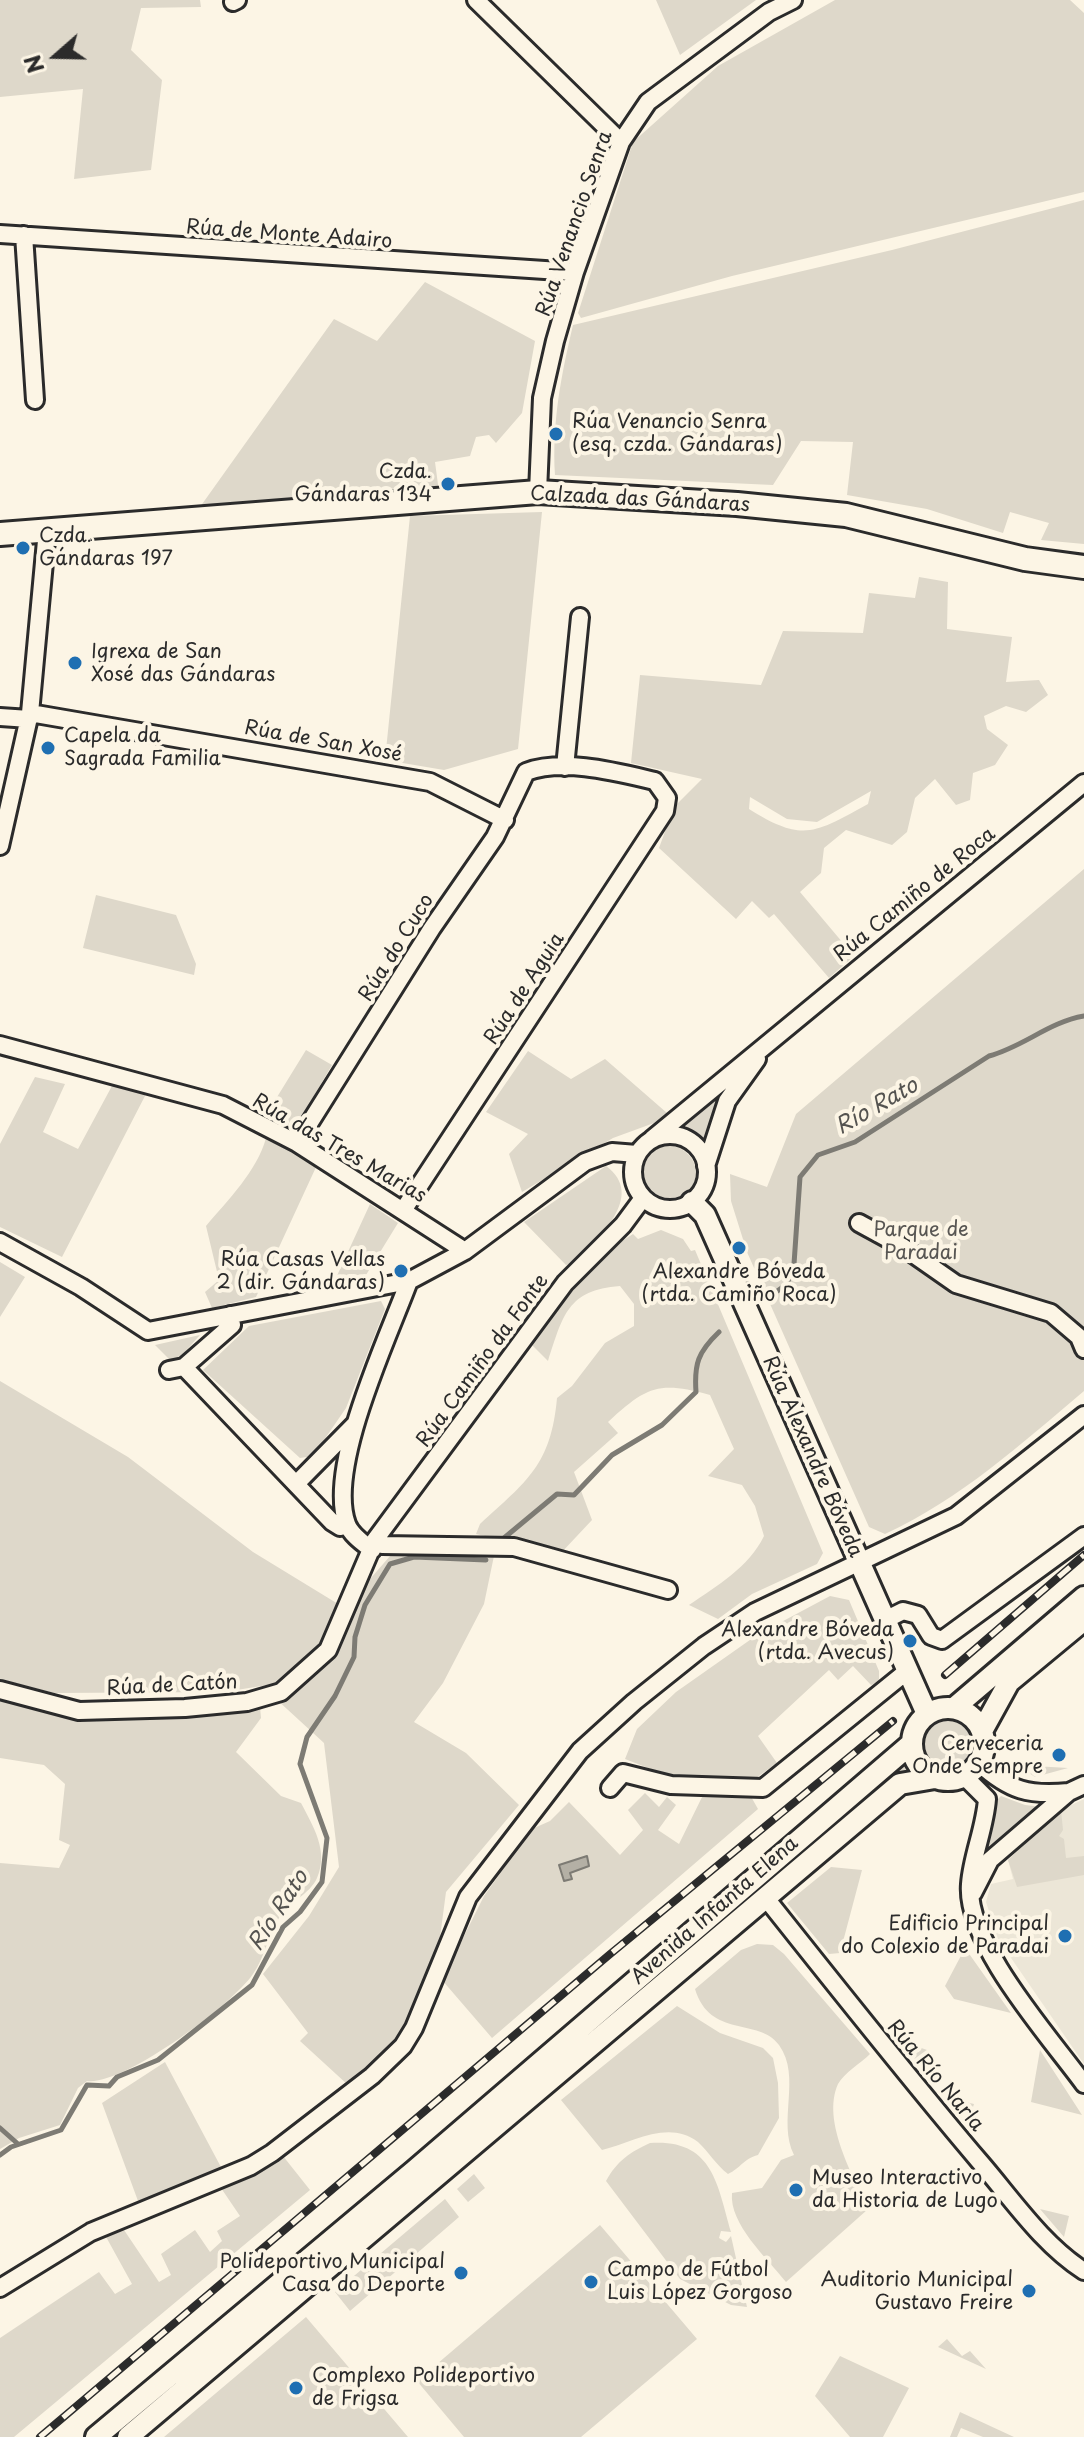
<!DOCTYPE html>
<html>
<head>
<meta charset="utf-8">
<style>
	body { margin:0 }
	#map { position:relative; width:1084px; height:2437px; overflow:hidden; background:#fcf5e5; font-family:"Playpen Sans",sans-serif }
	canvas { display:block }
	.north { position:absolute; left:16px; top:16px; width:80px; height:80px; -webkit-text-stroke:6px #fcf5e5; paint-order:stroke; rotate:250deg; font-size:22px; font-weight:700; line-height:32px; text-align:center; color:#2b2b2b }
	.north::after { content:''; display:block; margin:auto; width:28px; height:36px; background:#2b2b2b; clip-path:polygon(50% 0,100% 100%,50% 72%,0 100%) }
</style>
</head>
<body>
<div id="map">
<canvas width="1084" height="2437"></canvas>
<div class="north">N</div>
</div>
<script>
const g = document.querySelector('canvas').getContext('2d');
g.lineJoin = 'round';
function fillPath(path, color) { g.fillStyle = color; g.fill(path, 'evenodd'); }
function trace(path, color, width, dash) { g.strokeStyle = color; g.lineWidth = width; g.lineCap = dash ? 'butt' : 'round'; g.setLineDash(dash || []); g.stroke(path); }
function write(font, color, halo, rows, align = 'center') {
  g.font = font + ' "Playpen Sans",sans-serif'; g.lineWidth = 8; g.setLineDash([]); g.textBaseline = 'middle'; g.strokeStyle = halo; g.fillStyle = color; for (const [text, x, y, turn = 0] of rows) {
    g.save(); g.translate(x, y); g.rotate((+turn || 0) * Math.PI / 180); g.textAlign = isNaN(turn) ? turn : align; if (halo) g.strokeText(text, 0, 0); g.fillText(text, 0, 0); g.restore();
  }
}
fillPath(new Path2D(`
	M1084,1799v265l-86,-125 -12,-37 5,-18 22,-5 -5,-19 53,-50z`), '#ece6d7');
fillPath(new Path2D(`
	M0,0h200l1,7 -60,1 -10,42 31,30 -11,90 -77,9 9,-90 -83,8z
	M656,0h100l-76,55z
	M835,0h235l14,13v179l-352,84 -151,42 -3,-5 55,-171 85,-76z
	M1084,200v344l-43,-4 8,-17 -39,-11 -7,21 -76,-24 -80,-14 6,-53 -52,-1 -28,44 -218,-10c-3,-53 6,-99 18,-150l319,-75z
	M425,282l110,59 -13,72 -26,30 -7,-8 -13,2 -6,19 -35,6 4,30 -239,15 134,-188 43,22z
	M542,512l-24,237 -74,21 -59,-10 25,-244z
	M919,577l29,5 -1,47 65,8 -6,45 33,-2 9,15 -22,17 -20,-6 -22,10 3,13 21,16 -13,20 -22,8 -3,27 -14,5 -21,-26 -20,19 -8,34 -15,13 -46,-15 -22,18 -3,25 -21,19 54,64 -25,22 -55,-64 -5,4 -17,-17 -16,18 -77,-71 15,-41 28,-28 -71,-16 9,-88 121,10 22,-54 80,2 6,-40 46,5zM871,791l-3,13c-53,29 -65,39 -119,5l1,-12 37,22 30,3z
	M1084,869v522c-63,53 -123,108 -199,143l-16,-7 -122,-275 -16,-51 -1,-27 37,13 29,-73z
	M96,895l80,20 20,49 -2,11 -111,-27z
	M306,1050l26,15 -34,58 -10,4 -22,-12z
	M528,1051l43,28 34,-20 62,54 -13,10 -41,15 -91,54 -13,-38 19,-20 -42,-22z
	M35,1077l30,7 -22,48 35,17 35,-65 33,10 -84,163 -62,-30v-83z
	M731,1079l-24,63 -31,-17z
	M266,1138l51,27 -61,132 -44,11 -7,-16 14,-12 -13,-54c22,-26 51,-55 60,-88z
	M642 1173a27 27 0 1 1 54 0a27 27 0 1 1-54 0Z
	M606,1166c41,30 -9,73 -31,96l-9,3 -42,-43z
	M370,1204l28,19 -32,52 -31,5z
	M661,1230l22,9 8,12 4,-1 128,303 -6,11 -65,30 -34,25 -29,-14c28,-19 60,-38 75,-69l-9,-30 -13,-21 -34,-9 26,-27 -24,-54c-51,-14 -63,-9 -102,27l10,11 -44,39 18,48 -31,33 -85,-19 4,-10c47,-43 71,-59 77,-126l15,-12 33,-43 29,-17v-22l-14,-18c-53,4 -57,30 -72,75l-17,-17 71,-90 31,-20 5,5z
	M0,1262l25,15 -25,40z
	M381,1301l4,8 -39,99 -33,48 -13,2 -97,-88 46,-44z
	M200,1335l-26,29 -19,-19z
	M0,1381l128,76 125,95 90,55 -20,36 -49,41 -50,8 -170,1 -54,-14z
	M440,1548l55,3 -11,53 -41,79 -29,39 52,31 53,52 -73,87 -7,53 -36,87 -22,28 -33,25 -48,-44 8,-8 -45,-59 46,-58 30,-49 -15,-124 -49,-45 68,-63 21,-49 26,-30z
	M830,1596l19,4 30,71v11l-8,3 -18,-19 -15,14 -9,-10 -71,66 19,27 -21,15 -77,2 -54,-21 12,-30 39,-37 81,-57z
	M0,1701l67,16 49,1 144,-11 1,11 -25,34 45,44 20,7c12,23 28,48 16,75 -7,16 -29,25 -38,40 -11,17 -14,39 -26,56 -21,31 -130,112 -166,107l-9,7 -18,37 -41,13 -19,11v-286l59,5 11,-23 -11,-5 6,-56 -21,-19 -44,-7z
	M921 1743a27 27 0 1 1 54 0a27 27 0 1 1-54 0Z
	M903,1764l6,8 -86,68 -5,-6z
	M1017,1765l51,3 -33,9z
	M645,1793l14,14 8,-10 9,8 -18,25 21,14 25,-51h45l9,16 -266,229 -50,-58 42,-84 48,-67 18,-8 19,-19 51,53 23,-25 -15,-20z
	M1001,1796l24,9 18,2 -63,59 13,-62z
	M1061,1810l2,20 -4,6 5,3 2,19 18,-2v19l-67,12 -9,-27z
	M831,1867l31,3 -22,83 -11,1 -42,-51z
	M757,1944l16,1 11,9 86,100c-9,9 -26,19 -32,30 -17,38 16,91 29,126l-81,72c-19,-24 -57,-58 -54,-89l30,-5 19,-28 13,-5c-17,-34 8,-78 -15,-110 -20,-28 -69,-6 -84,-56l46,-39z
	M965,1948l46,65 -57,-14 -9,-13z
	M677,2006l43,27 43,15 10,10 5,25 1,35 -21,37c-15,4 -17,13 -30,19 -12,-9 -19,-22 -30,-32 -30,-23 -66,1 -96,8l-41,-50z
	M910,2044l17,6 -4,19 -17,-21z
	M1040,2050l42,65 -51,-13z
	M165,2062l57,107 -84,32 -36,-98z
	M945,2097l29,7 -7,21z
	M650,2143c62,-4 67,39 81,89l-10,-1 -2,7 7,4 5,-6 16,71 -16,-2 -51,-26 -74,-98c11,-20 24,-29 44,-38z
	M283,2156l27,34 -296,247h-14v-99l99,-66 16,22 17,-10 -27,-49 17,-8 37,55 12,-7 -10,-21 34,-24 15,22 12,-11 -5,-10 23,-15 -19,-28z
	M474,2174l11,14 -17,14 -11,-13z
	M445,2199l14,18 -109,94 -15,-19z
	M1040,2209l29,7 -5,21z
	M600,2225l97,114 -116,98h-117l-47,-56z
	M306,2317l102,120h-244z
	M947,2339l15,17 8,-5 16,18 -48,-22z
	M840,2356l69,32 -26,49h-33l-35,-41z
	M960,2412l54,25h-31l-22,-9 -4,9h-7z`), '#ded8ca');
const water = new Path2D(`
	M587,1856l2,10 -19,7 2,6 -8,2 -5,-16z`);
fillPath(water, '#b4b0a5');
trace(water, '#7d7b74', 2);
trace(new Path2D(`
	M776,1292l11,-8 7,-20 6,-87 18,-22 37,-13 134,-86c34,-9 60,-34 95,-40
	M504,1538l53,-44 17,1 38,-40 50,-30 34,-33c-2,-28 2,-40 23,-60
	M0,2128l18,16
	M0,2155l11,-8 50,-17 26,-45 22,1 8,-9 41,-17 94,-75 31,-58 17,-15 22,-30 5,-44 -27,-74 7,-27 28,-41 19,-39 1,-20 10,-32 25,-41 24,-7 72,3`), '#7d7b74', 5);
const minor = new Path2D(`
	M476,0l145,142
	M233,2l4,-2
	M0,234l575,38
	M24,235l11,165
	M538,492l4,-94 13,-57 20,-69 46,-130 27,-40 121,-90 24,-12
	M30,713l400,69 75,38
	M0,717l29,2
	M565,767l15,-150
	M0,846l30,-133 17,-183
	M0,1045l223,60 74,38 168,108
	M633 1172a37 37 0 1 1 74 0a37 37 0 1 1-74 0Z
	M652,1139l432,-356
	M297,1143l135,-215 63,-91 31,-65c38,-14 90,0 129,9l12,17 -2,13 -261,398
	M706,1166l21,-65 30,-42
	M859,1223l44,24 53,37 95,29 28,24 5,12
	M0,1242l81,45 67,44 261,-50 56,-30 120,-89 27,-10 25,2
	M184,1367l148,155 8,5 7,-2
	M169,1370l15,-3 48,-42 -2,-10
	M296,1484l59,-60
	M375,1540l7,5 132,2 154,43
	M372,1550c-9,-7 -21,-15 -25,-26 -21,-57 41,-186 62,-243
	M883,1621l20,-10 15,4 13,21 11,4 142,-104
	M0,1690l79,21 106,-3 62,-6 34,-10 47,-42 47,-110 190,-257 58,-58 20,-27
	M979,1763c31,28 50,33 90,29
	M964,1776l23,23c-2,29 -15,57 -17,85 -5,59 79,152 114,200
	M610,1788l13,-15 48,12 92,3 143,-116
	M973,1893l17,-33 79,-68 15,-7
	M765,1897c71,89 141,178 215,265 32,37 62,82 104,109
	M0,2288l91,-56 160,-66 21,-13 100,-77 31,-30 11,-18 54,-131 112,-146 54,-49 70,-56 51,-34 201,-96 128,-101`);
const tertiary = new Path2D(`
	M692,1202l13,13 222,499
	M954,1708l130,-111
	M912 1744a36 36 0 1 1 72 0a36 36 0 1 1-72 0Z
	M982,1731l27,-49 75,-62
	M96,2437l318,-266 498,-428
	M128,2437l772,-653 35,-6`);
const secondary = new Path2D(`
	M0,534l538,-42 199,12 109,11 179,44 59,8`);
trace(minor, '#2b2b2b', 22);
trace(tertiary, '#2b2b2b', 26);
trace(secondary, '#2b2b2b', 28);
trace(minor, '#fcf5e5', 16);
trace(tertiary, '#fcf5e5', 20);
trace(secondary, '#fcf5e5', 22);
const rail = new Path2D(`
	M945,1675l139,-120
	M40,2437l569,-482 284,-234`);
trace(rail, '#2b2b2b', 8);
trace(rail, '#fcf5e5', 5, [15]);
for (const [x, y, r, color] of [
	[556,434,8,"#1f6fb2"],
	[448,484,8,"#1f6fb2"],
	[23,548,8,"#1f6fb2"],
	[75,663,8,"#1f6fb2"],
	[48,748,8,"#1f6fb2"],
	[739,1248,8,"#1f6fb2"],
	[401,1271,8,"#1f6fb2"],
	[910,1641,8,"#1f6fb2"],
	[1059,1755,8,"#1f6fb2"],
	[1065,1936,8,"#1f6fb2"],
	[796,2190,8,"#1f6fb2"],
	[461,2273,8,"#1f6fb2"],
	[591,2282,8,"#1f6fb2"],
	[1029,2291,8,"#1f6fb2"],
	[296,2388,8,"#1f6fb2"]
]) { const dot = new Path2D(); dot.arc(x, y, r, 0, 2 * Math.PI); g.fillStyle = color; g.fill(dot); trace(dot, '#fcf5e5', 3); }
write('20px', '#2b2b2b', '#fcf5e5', [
	["Rúa Venancio Senra",575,224,-71],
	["Rúa de Monte Adairo",289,235,4],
	["Calzada das Gándaras",640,500,3],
	["Rúa de San Xosé",323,742,10],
	["Rúa Camiño de Roca",915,895,-39],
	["Rúa do Cuco",397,948,-58],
	["Rúa de Aguia",525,989,-57],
	["Rúa das Tres Marias",339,1149,30],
	["Rúa Camiño da Fonte",483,1361,-54],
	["Rúa Alexandre Bóveda",812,1457,66],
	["Rúa de Catón",172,1686,-3],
	["Avenida Infanta Elena",715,1911,-41],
	["Rúa Río Narla",935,2076,50]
]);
write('20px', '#2b2b2b', '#fcf5e5', [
	["Rúa Venancio Senra",572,422],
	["(esq. czda. Gándaras)",572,445],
	["Czda.",432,472,"right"],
	["Gándaras 134",432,495,"right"],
	["Czda.",39,536],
	["Gándaras 197",39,559],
	["Igrexa de San",91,652],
	["Xosé das Gándaras",91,675],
	["Capela da",64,736],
	["Sagrada Familia",64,759],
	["Rúa Casas Vellas",385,1260,"right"],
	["2 (dir. Gándaras)",385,1283,"right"],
	["Alexandre Bóveda",739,1272,"center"],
	["(rtda. Camiño Roca)",739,1295,"center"],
	["Alexandre Bóveda",894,1630,"right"],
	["(rtda. Avecus)",894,1653,"right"],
	["Cerveceria",1043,1744,"right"],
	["Onde Sempre",1043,1767,"right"],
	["Edificio Principal",1049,1924,"right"],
	["do Colexio de Paradai",1049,1947,"right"],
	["Museo Interactivo",812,2178],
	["da Historia de Lugo",812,2201],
	["Polideportivo Municipal",445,2262,"right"],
	["Casa do Deporte",445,2285,"right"],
	["Campo de Fútbol",607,2270],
	["Luis López Gorgoso",607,2293],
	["Auditorio Municipal",1013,2280,"right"],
	["Gustavo Freire",1013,2303,"right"],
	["Complexo Polideportivo",312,2376],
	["de Frigsa",312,2399]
], 'left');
write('20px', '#585653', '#fcf5e5', [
	["Parque de",921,1230],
	["Paradai",921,1253]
]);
write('italic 22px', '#545350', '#fcf5e5', [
	["Río Rato",877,1107,-30],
	["Río Rato",279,1911,-57]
]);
</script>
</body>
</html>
